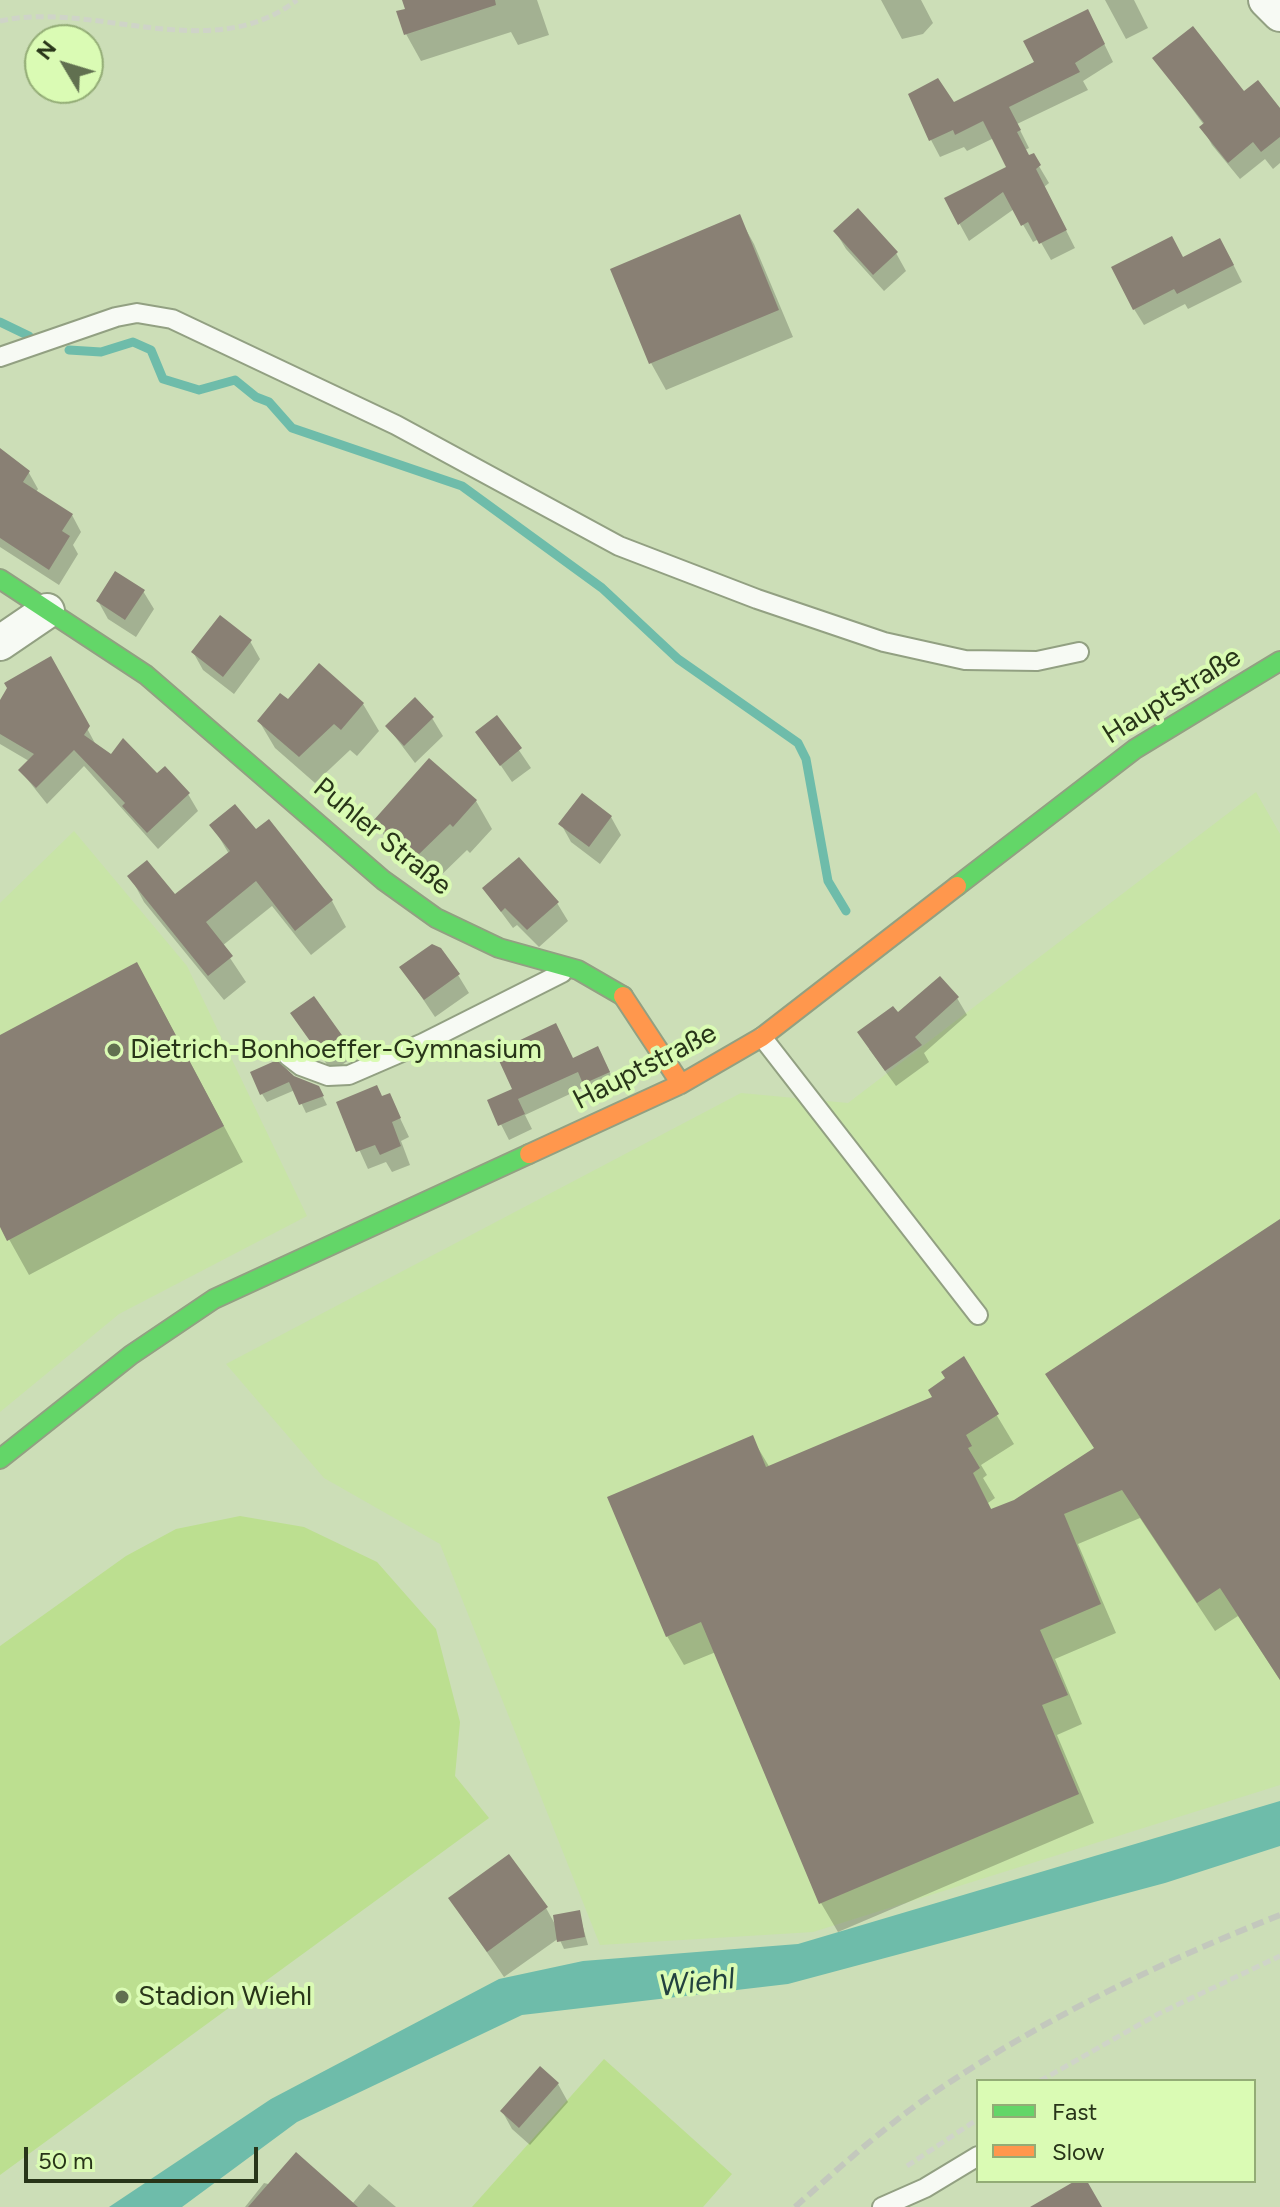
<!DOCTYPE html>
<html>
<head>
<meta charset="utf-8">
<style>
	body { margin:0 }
	#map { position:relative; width:1280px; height:2207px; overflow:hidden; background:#ccdeb7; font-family:Figtree,sans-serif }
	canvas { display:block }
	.legend { position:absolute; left:976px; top:2079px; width:280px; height:104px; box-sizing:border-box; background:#dafbb4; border:2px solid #93ac76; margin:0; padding:10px 14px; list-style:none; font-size:24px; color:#283519 }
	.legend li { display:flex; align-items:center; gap:16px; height:40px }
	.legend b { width:40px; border:2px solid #93ac76 }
	.north { position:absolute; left:24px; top:24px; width:80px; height:80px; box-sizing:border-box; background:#dafbb4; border:2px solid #93ac76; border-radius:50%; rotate:308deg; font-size:22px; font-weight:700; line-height:32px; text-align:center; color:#283519 }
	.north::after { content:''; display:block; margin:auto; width:28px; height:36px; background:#617050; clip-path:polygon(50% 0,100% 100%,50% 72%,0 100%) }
	.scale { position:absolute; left:24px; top:2147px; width:234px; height:36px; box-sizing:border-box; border:4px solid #283519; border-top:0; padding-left:10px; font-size:24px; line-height:28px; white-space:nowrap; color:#283519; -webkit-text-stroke:6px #dafbb4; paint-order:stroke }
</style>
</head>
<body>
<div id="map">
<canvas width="1280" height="2207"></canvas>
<ul class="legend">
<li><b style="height:10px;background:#63d668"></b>Fast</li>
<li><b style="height:10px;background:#ff974d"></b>Slow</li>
</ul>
<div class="north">N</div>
<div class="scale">50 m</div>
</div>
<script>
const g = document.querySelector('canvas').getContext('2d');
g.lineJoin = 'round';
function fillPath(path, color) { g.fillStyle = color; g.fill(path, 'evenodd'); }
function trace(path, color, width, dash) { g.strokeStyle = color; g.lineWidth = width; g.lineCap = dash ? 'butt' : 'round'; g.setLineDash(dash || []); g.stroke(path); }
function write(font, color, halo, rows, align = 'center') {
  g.font = font + ' Figtree,sans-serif'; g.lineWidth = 8; g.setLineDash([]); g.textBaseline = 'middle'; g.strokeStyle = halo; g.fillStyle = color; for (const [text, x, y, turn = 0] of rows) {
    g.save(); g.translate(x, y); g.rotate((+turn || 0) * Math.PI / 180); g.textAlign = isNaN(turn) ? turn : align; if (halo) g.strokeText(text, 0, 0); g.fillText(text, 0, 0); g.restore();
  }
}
fillPath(new Path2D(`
	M1256,792l24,42v951l-467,147 -213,13 -160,-401 -116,-66 -98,-114 515,-271 107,10z
	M74,831l113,135 120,250 -188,98 -119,98v-509z`), '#c8e4a7');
fillPath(new Path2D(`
	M240,1516l64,11 73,35 59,67 24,93 -5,54 34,42 -489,357v-529l126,-90 50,-27z
	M604,2059l128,115 -29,33h-231z`), '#bcdf90');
fillPath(new Path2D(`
	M1280,1801v45l-115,37 -377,101 -266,31 -225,107 -115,85h-73l162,-108 228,-120 84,-18 215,-17z`), '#6ebcaa');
fillPath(new Path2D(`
	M404,0h133l12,35 -31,10 -7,-13 -90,29 -15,-27 1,-24z
	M881,0h40l12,23 -10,11 -21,5z
	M1105,0h29l14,28 -22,11z
	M1097,29l16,33 -30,19 5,9 -71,34 12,24 -4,2 4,8 4,-2 16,27 -5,4 31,61 -24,12 -12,-21 -6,3 -19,-33 -45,32 -23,-42 62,-31 -14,-30 -27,13 -3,-4 -24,10 -9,-17 22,-35z
	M1155,59l125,52v52l-7,6 -8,-10 -25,20 -28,-34 -10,-18 2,-2z
	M739,217l15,27 39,93 -127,53 -15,-27z
	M835,231l61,22 10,18 -22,20 -38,-42z
	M1229,256l13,26 -54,27 -3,-5 -41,21 -10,-16 49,-50z
	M0,453l29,20 9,16 -2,3 36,23 9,17 -8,13 5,9 -19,31 -59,-38z
	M143,591l11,18 -18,28 -28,-18 -10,-18z
	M250,641l10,18 -26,35 -31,-24 -10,-18z
	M50,659l47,88 91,47 10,17 -40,38 -74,-83 -37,38 -27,-34 9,-9 -29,-17v-40z
	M288,702l75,2 16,27 -22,25 -7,-6 -35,33 -40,-35 -16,-27z
	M432,718l11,18 -28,27 -28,-37z
	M497,718l34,50 -19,14 -34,-50z
	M429,761l47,40 16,28 -22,24 -3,-3 -35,34 -41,-36 -15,-27z
	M611,817l10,18 -21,29 -29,-22 -10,-18z
	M212,825l44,7 76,69 14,26 -35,28 -39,-49 -50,40 24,36 -22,18 -80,-98 -14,-26 45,21 54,-43z
	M484,889l73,14 11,18 -29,26 -22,-22 -4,3z
	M402,968l56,7 11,18 -34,24z
	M957,998l10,17 -43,38 5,9 -33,24 -27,-37 29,-34z
	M314,999l39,58 -21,15 -39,-58z
	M157,1000l86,162 -214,113 -29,-52v-186z
	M574,1060l32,4 11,24 -23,10 -7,-12 -62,29 7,14 -23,11 -20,-39z
	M293,1078l25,9 9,18 -21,8 -11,-23 -28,12 -5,-8z
	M389,1095l20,42 -8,4 9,24 -18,7 -6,-10 -18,7 -30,-66z
	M1280,1222v458l-42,-64 -23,15 -75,-113 -62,26 38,89 -61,26 27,65 -25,11 37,88 -256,109 -17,-29 -105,-251 -32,13 -17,-29 85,-198 18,30 165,-70 28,-39 51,85 -33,21 6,10 -4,3 12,20 -7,5 4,8 23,-9 80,-52z
	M450,1899l96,9 10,18 23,-13 9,32 -24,4 -5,-11 -55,39z
	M558,2084l10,18 -38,43 -18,-16 -10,-18z
	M264,2183l88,21 17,-20 27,23h-151z`), '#0003');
trace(new Path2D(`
	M0,322l29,14
	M69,350l32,2 32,-10 18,8 12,29 36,11 36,-10 21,17 13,5 23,26 170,58 140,102 76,71 120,84 8,16 22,122 18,30`), '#6ebcaa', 9);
fillPath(new Path2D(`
	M402,0h93l1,5 -92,30 -8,-24 9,-2z
	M1088,9l17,35 -30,19 5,9 -71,35 12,23 -4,2 12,23 5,-2 7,12 -5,4 31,61 -28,14 -11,-22 -7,4 -18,-34 -45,33 -14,-27 62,-31 -23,-46 -28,14 -2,-5 -24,11 -21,-47 30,-16 16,24 80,-40 -11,-21z
	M1193,26l51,65 14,-11 22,28v29l-19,15 -8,-10 -25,21 -29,-36 5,-4 -52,-65z
	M858,208l40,44 -25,23 -40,-44z
	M740,214l39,96 -130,54 -39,-95z
	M1172,236l11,21 37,-19 14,27 -57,29 -3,-5 -41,21 -22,-43z
	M0,448l30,23 -7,11 50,32 -11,17 8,5 -21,34 -49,-32z
	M115,571l30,19 -20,30 -29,-19z
	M220,615l32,25 -29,37 -32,-25z
	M51,656l39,70 -6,9 27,19 12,-16 34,35 8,-7 25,27 -43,40 -25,-27 3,-3 -51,-53 -38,38 -18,-18 16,-16 -34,-20v-34l7,-12 -3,-5z
	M319,663l45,40 -23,27 -7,-6 -35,33 -42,-36 23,-28 8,6z
	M415,697l19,20 -30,29 -19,-20z
	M497,715l25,33 -22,18 -25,-34z
	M429,758l48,42 -24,27 -3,-3 -35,34 -42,-37z
	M582,793l30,23 -23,31 -31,-23z
	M235,804l21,25 13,-10 64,81 -38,31 -39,-50 -50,41 27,34 -25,20 -81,-100 20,-16 28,34 55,-43 -21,-26z
	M519,857l40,45 -32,28 -22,-22 -4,4 -19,-24z
	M432,944l9,4 19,26 -36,26 -25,-33z
	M137,962l87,164 -217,115 -7,-14v-192z
	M940,976l19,21 -44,40 7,8 -37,26 -28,-39 36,-26 5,6z
	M314,996l30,42 -24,17 -30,-42z
	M556,1023l17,35 25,-12 12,26 -27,12 -5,-12 -60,27 7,15 -27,12 -11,-26 25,-11 -17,-37z
	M277,1060l17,16 25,10 5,10 -25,9 -10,-23 -29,13 -10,-23z
	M377,1085l5,11 8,-3 11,25 -9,4 9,24 -21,9 -5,-10 -19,7 -20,-50z
	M1280,1219v461l-60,-92 -23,15 -75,-113 -58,24 37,90 -61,26 28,65 -26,10 37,89 -260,110 -118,-282 -35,15 -59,-140 146,-62 13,32 166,-70 -4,-7 17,-12 -4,-6 23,-16 35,58 -33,21 6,11 -4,2 12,20 -7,5 18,36 23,-9 80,-52 -49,-74z
	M509,1854l39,53 -61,45 -39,-54z
	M580,1910l5,27 -28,5 -4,-27z
	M540,2066l19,17 -40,45 -19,-17z
	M296,2152l62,55h-110z
	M1075,2181h12l15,26h-72z`), '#898074');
const lane = new Path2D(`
	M0,357l116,-40 21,-4 35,6 224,106 223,121 138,53 127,43 81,18 72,1 42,-9
	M762,1037l216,278
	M288,1056l13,10 27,10 21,-1 74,-32 139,-70
	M882,2207l43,-19 53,-32`);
const street = new Path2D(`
	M1266,0l14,14
	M0,643l47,-32`);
const fast = new Path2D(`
	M0,579l146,96 237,205 53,38 63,30 79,22 45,26
	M957,886l178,-137 145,-88
	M0,1459l131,-104 83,-56 315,-145`);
const slow = new Path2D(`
	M623,996l58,88
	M529,1154l152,-70 81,-47 195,-151`);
trace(lane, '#92a082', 22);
trace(street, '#92a082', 38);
trace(fast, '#92a082', 22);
trace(slow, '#92a082', 22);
trace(new Path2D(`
	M0,21c94,-21 211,46 297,-21
	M1040,2081l118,-67 122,-58
	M907,2166l71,-47`), '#cfd4c8', 5, [8, 4]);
trace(lane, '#f7faf4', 18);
trace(street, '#f7faf4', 34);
trace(fast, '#63d668', 18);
trace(slow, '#ff974d', 18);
trace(new Path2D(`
	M795,2207c44,-39 89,-80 137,-113 109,-74 226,-131 348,-179`), '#c3c8bd', 6, [12, 6]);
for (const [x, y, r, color] of [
	[114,1050,8,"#617050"],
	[122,1997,8,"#617050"]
]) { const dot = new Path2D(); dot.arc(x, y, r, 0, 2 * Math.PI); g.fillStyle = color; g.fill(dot); trace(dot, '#dafbb4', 3); }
write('28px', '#283519', '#dafbb4', [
	["Hauptstraße",1172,696,-32],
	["Puhler Straße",382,837,39],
	["Hauptstraße",645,1067,-27]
]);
write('28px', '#283519', '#dafbb4', [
	["Dietrich-Bonhoeffer-Gymnasium",130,1050],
	["Stadion Wiehl",138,1997]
], 'left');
write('italic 30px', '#22423f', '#dafbb4', [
	["Wiehl",697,1983,-6]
]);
</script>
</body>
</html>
